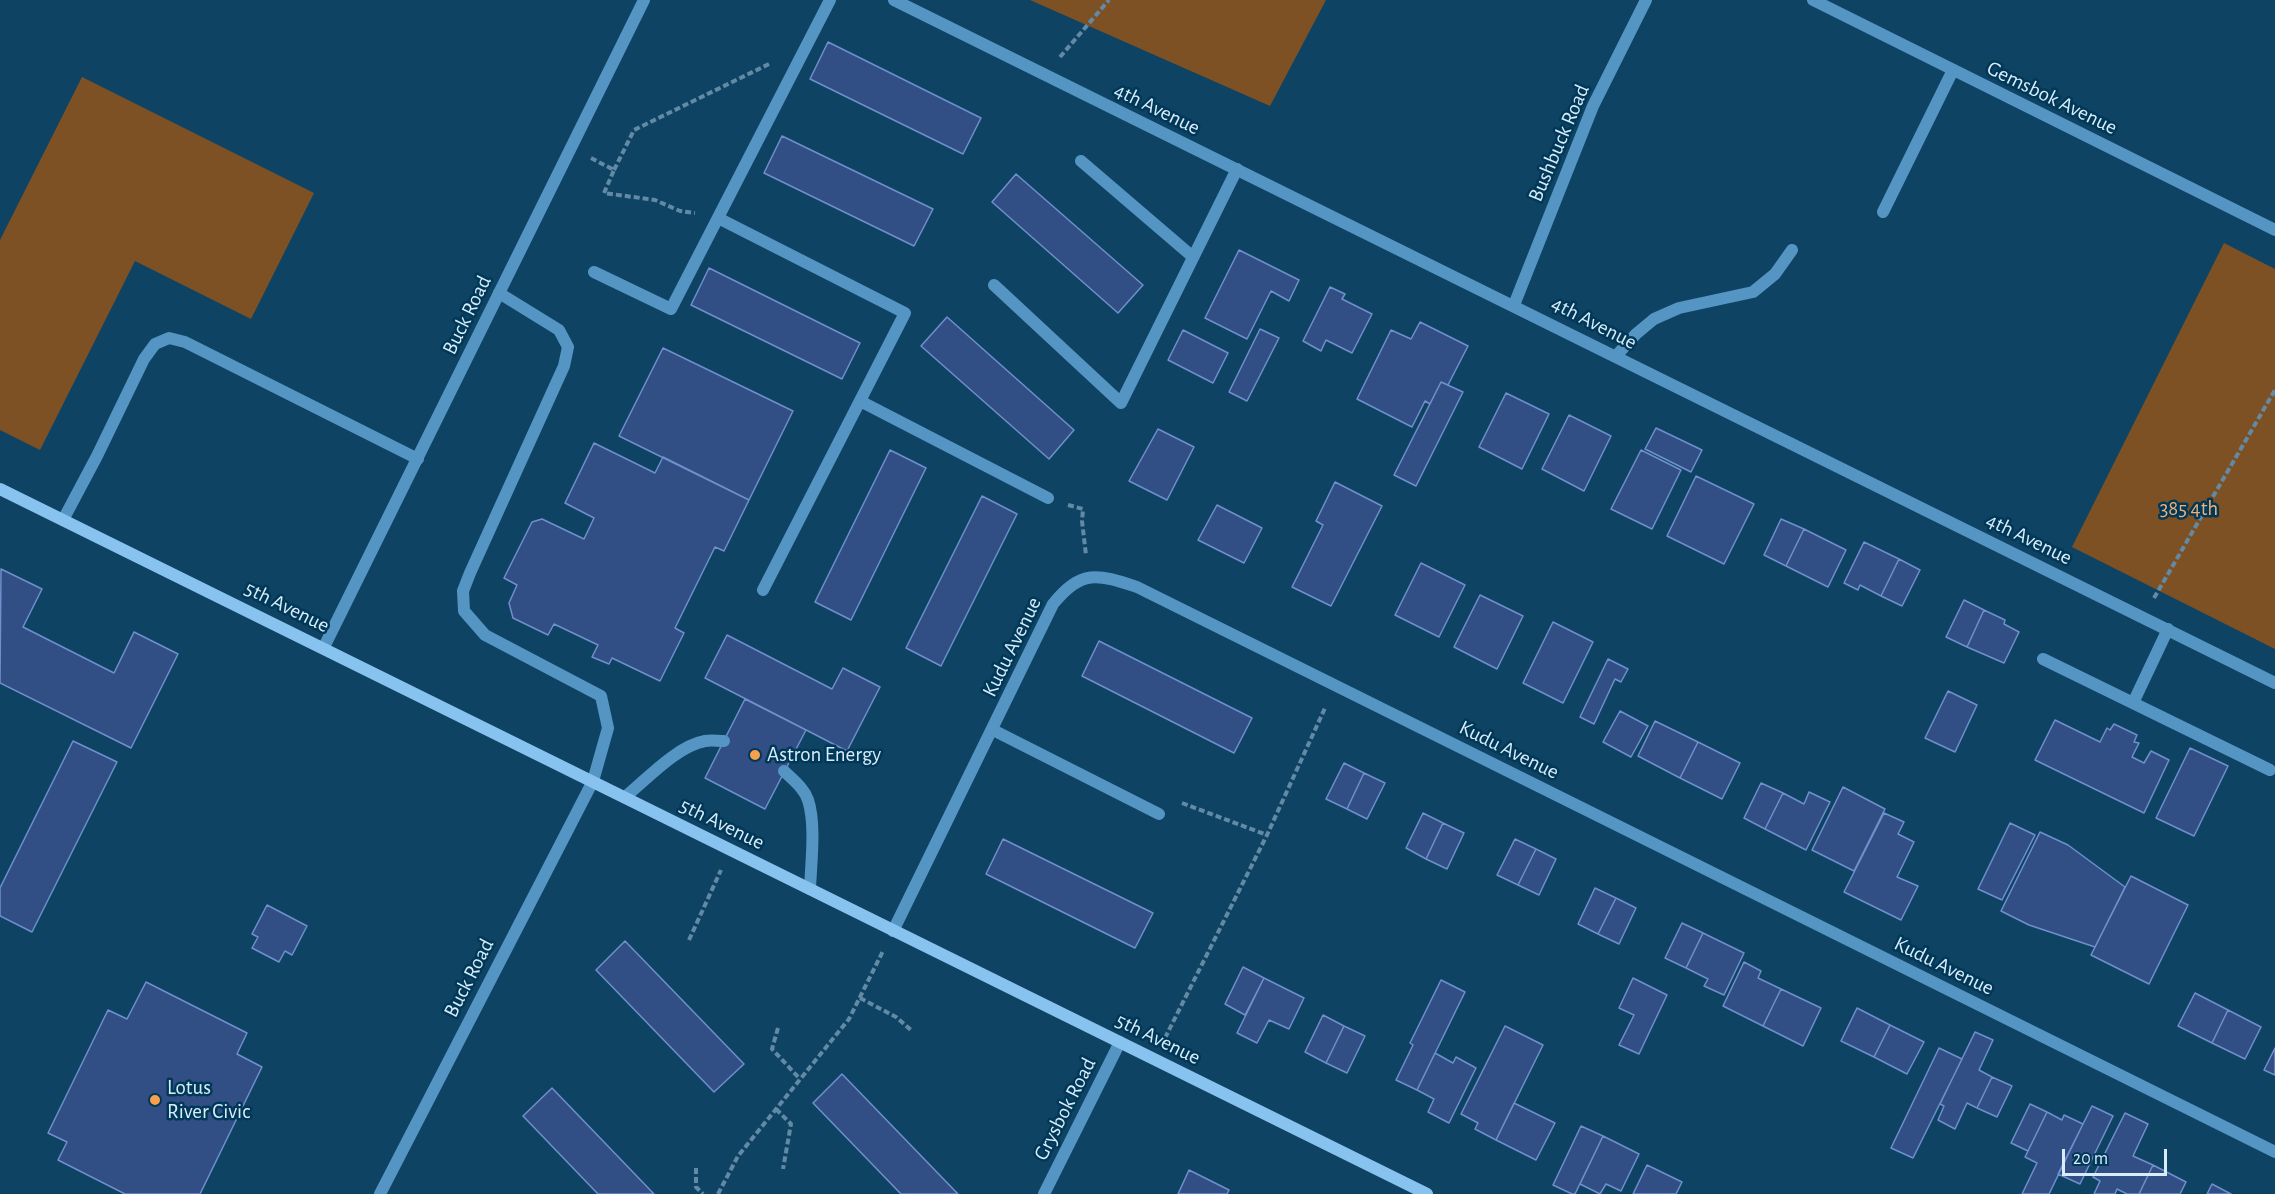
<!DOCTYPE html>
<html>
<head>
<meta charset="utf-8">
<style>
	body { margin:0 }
	#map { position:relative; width:2275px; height:1194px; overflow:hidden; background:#0e4364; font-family:"Alegreya Sans",sans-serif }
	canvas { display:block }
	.scale { position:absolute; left:2062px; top:1149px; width:105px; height:27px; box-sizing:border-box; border:3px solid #d9ecfb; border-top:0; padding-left:8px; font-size:18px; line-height:21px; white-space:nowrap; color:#d9ecfb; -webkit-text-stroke:4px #003858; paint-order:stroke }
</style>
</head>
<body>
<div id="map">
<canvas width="2275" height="1194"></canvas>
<div class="scale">20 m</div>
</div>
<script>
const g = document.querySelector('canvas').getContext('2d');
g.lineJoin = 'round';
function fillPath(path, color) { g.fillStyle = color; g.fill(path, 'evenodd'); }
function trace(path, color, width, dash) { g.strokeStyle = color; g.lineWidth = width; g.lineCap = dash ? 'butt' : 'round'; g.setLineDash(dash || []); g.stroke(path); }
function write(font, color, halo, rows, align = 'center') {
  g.font = font + ' "Alegreya Sans",sans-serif'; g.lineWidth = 5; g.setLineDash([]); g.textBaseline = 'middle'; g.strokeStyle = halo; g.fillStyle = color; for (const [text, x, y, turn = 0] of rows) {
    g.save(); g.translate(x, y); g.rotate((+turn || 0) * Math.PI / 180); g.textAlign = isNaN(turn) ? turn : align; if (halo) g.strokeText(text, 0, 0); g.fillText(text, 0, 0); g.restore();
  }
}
fillPath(new Path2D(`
	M1030,0h296l-56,106z
	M82,77l232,116 -63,126 -116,-58 -95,189 -40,-20v-190z
	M2224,243l51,26v380l-203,-102z`), '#7e5125');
const building = new Path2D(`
	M828,42l153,76 -18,36 -153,-75z
	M782,136l151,73 -19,37 -150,-73z
	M1016,174l127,111 -25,28 -126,-111z
	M1239,250l60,30 -10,21 -18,-10 -24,48 -42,-21z
	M709,268l151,75 -18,36 -151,-74z
	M1330,287l15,7 -3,5 30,15 -20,39 -26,-13 -5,11 -18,-10z
	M947,317l127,113 -25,29 -128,-113z
	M1420,322l48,24 -20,39 -7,-3 -11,22 -5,-3 -13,26 -55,-28 34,-69 20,9z
	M1260,329l19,9 -32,63 -18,-9z
	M1183,330l45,23 -15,30 -45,-23z
	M663,348l130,63 -44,89 -130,-64z
	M1441,382l22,10 -47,94 -22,-11z
	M1506,393l43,21 -27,55 -43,-22z
	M1569,415l42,21 -27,55 -42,-22z
	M1656,428l46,22 -11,22 -46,-23z
	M1158,429l36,18 -27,53 -38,-19z
	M594,443l61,30 8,-16 86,43 -25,51 -9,-4 -40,81 9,5 -24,48 -48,-23 -3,6 -17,-7 6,-12 -44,-21 -6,11 -35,-17 -4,-15 8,-18 -13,-7 28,-56 10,-3 42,20 10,-21 -29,-15z
	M890,450l36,18 -75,152 -36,-18z
	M1641,450l40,20 -29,59 -41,-20z
	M1696,476l58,28 -30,60 -57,-28z
	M1335,482l47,24 -51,100 -39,-19 31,-62 -7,-4z
	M982,496l35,18 -76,152 -35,-18z
	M1217,505l45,23 -18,35 -46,-23z
	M1781,519l23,10 -18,37 -22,-11z
	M1804,529l42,21 -18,37 -42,-21z
	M1864,542l35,17 -18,37 -21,-11 -2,5 -14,-7z
	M1899,559l21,11 -18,36 -21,-10z
	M1421,563l44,22 -26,52 -44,-22z
	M1,569l41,20 -19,38 91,46 20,-41 44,22 -47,94 -131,-65z
	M1480,595l43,21 -26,53 -43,-22z
	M1964,600l20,10 -17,37 -21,-10z
	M1984,610l21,10 -1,4 15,8 -15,31 -37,-16z
	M1553,622l40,20 -30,61 -40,-20z
	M727,635l105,54 11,-21 37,19 -33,64 -142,-73z
	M1099,641l153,77 -18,35 -152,-77z
	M1608,659l20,10 -7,13 -6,-3 -21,45 -14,-7z
	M1948,691l29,14 -22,47 -30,-14z
	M745,699l61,31 -41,79 -60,-31z
	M1620,711l28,15 -17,31 -28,-15z
	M2055,720l45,22 7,-14 3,2 4,-6 23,11 -3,7 5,1 -7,14 12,6 7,-12 18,9 -25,53 -109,-53z
	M1655,721l43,21 -18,36 -42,-22z
	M73,741l44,21 -85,170 -32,-16v-28z
	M1698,742l42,21 -18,36 -42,-21z
	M2190,748l38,18 -34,70 -38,-18z
	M1344,763l20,10 -17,36 -21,-10z
	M1364,773l21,10 -18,36 -20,-10z
	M1761,783l22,10 -18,36 -21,-11z
	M1843,787l42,22 -31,62 -42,-21z
	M1809,792l21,10 -24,48 -41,-21 18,-36 21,11z
	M1423,813l20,10 -17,36 -20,-11z
	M1884,813l20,9 -6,12 16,8 -17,35 21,9 -17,34 -57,-28z
	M1443,823l21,10 -17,36 -21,-10z
	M2010,823l25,12 -33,65 -24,-11z
	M2040,832l28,13 57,42 -30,60 -66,-22 -28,-14z
	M1003,839l150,74 -18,35 -149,-74z
	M1515,839l21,10 -18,36 -21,-10z
	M1536,849l20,10 -17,36 -21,-10z
	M2131,876l57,29 -39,79 -58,-29z
	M1595,888l21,10 -18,36 -20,-10z
	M1616,898l20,10 -17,36 -21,-10z
	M267,905l40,21 -15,29 -7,-4 -6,11 -27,-14 6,-11 -6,-3z
	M1682,923l21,10 -17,35 -21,-10z
	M1703,933l41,20 -20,42 -20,-9 4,-7 -22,-11z
	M625,941l119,123 -30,28 -118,-122z
	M1744,962l17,9 -3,7 23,11 -18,37 -40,-20z
	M1243,967l21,11 -19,37 -20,-11z
	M1264,978l40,20 -15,31 -20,-9 -12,23 -20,-10z
	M1633,978l34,17 -28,59 -20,-9 15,-30 -15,-7z
	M1441,980l24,12 -48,98 -21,-10 17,-35 -3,-2z
	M146,982l101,51 -10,21 25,13 -62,127h-75l-67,-34 9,-18 -19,-9 60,-123 19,9z
	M1781,989l40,19 -18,38 -40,-20z
	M2195,993l33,17 -16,33 -34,-17z
	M1857,1008l33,17 -16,32 -33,-16z
	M2228,1010l33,17 -16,32 -33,-16z
	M1323,1015l21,11 -18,37 -21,-11z
	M1890,1025l34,17 -17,32 -33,-17z
	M1344,1026l21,10 -18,37 -21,-10z
	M1505,1026l38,19 -47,95 -21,-11 3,-6 -17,-9z
	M1975,1032l18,8 -14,30 13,7 -15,31 -10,-5 -12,26 -17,-9 6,-14 -4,-2z
	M1939,1048l23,11 -49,99 -22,-10z
	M2275,1048v27l-11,-5z
	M1435,1053l18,10 3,-6 20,11 -27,55 -21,-11 6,-13 -17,-9z
	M842,1074l116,120h-57l-88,-91z
	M1992,1077l20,9 -15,31 -20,-9z
	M552,1088l102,106h-56l-75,-78z
	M1514,1103l41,20 -19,37 -40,-20z
	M2030,1104l17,8 -19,39 -17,-8z
	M2092,1106l21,10 -33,68 -22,-10z
	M2047,1112l15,8 2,-5 19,9 -34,70h-27l15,-31 -12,-6z
	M2125,1113l23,11 -15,32 20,9 -14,29h-12l-10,-5 -2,5h-21l6,-13 -7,-4z
	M1581,1126l22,10 -28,58h-3l-19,-9z
	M1603,1136l36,18 -18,37 -15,-7 -6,10 -20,-10z
	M1647,1165l35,17 -6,12h-43z
	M2153,1165l33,17 -6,12h-41z
	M1189,1170l40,20 -2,4h-49z
	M2212,1184l19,10h-24z`);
fillPath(building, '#324f85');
trace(building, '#6f90cc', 1.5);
trace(new Path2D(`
	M1060,57l49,-57
	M591,158l23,12 -10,23 51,7 25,11 15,2
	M614,170l20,-40 135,-66
	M1068,505l15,4 -1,12 4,34
	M2154,598l121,-208
	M1182,803l85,32
	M689,940l32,-70
	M860,998l36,19 15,13
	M778,1028l-6,21 28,30
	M1165,1038l102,-203 58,-127
	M776,1109l15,15 -8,45
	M696,1168v19l7,7
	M718,1194l20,-38 111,-137 34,-68`), '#638aa4', 4, [6, 3]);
trace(new Path2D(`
	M1081,161l112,96
	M1883,212l70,-142
	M718,218l187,95 -142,277
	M594,272l77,37 159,-309
	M994,285l127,118 116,-234
	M499,293l60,37 9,17 -4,19 -94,207 -7,18 1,20 21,24 116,61 7,32 -15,53
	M1616,356l20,-22 18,-15 25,-11 74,-16 22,-18 17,-24
	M860,401l188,97
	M63,520l34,-64 47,-97 11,-15 14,-6 16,4 233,117
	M2043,659l227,111
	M2133,703l35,-74
	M993,730l166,84
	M784,771c9,9 20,17 24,29 8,24 3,63 2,89
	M625,797c22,-18 52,-51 80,-56 6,-1 12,0 19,0`), '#5595c4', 12);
trace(new Path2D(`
	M894,0l1381,683
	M1813,0l462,230
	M1514,305l79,-199 53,-106
	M324,647l320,-647
	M893,931l160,-327c29,-35 44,-30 84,-17l1138,565
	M380,1194l213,-413
	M1044,1194l76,-152`), '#5595c4', 12);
trace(new Path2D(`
	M0,489l1427,705`), '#88c2ef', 12);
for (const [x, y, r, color] of [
	[755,755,6,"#f8a04b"],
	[155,1100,6,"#f8a04b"]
]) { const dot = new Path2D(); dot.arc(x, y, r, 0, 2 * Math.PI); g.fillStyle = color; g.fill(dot); trace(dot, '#003858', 2); }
write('21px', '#d9ecfb', '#003858', [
	["Gemsbok Avenue",2052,98,26],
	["4th Avenue",1157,109,26],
	["Bushbuck Road",1559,143,-67],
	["Buck Road",467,315,-64],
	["4th Avenue",1594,323,27],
	["4th Avenue",2029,539,26],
	["5th Avenue",287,607,26],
	["Kudu Avenue",1012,647,-64],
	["Kudu Avenue",1509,750,26],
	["5th Avenue",722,824,26],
	["Kudu Avenue",1944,966,26],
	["Buck Road",469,978,-63],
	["5th Avenue",1158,1039,26],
	["Grysbok Road",1065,1109,-63]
]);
write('21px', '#f4af73', '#003858', [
	["385 4th",2189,509]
]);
write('21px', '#d9ecfb', '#003858', [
	["Astron Energy",767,755],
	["Lotus",167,1088],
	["River Civic",167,1112]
], 'left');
</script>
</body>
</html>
